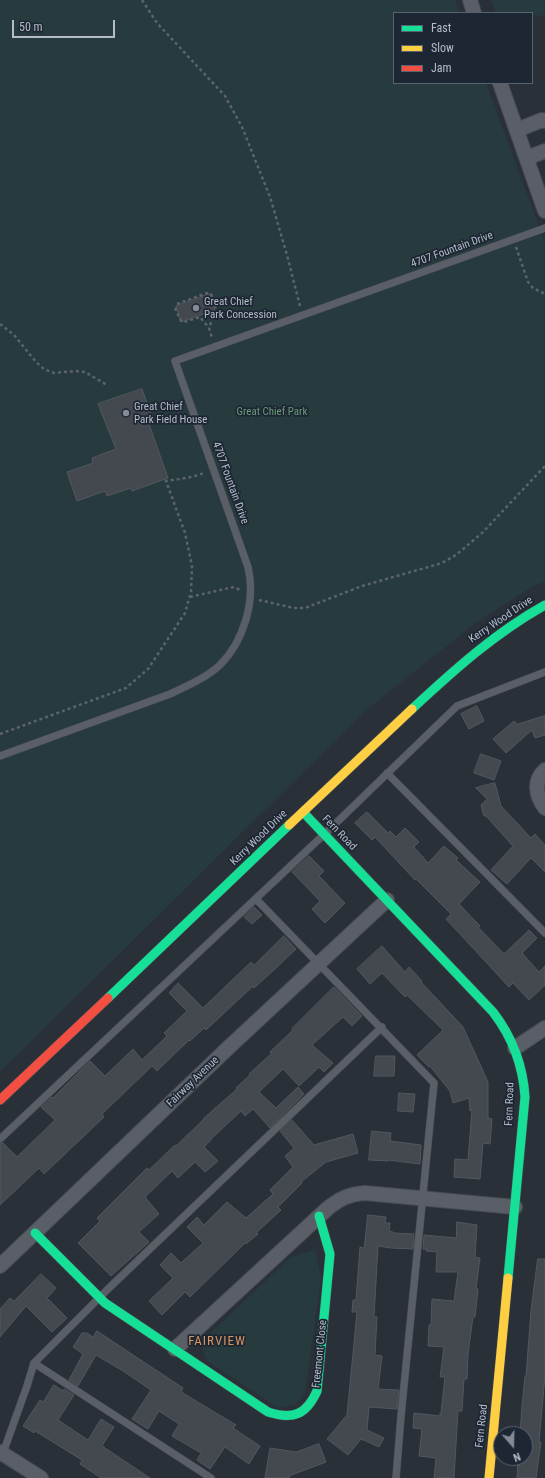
<!DOCTYPE html>
<html>
<head>
<meta charset="utf-8">
<style>
	body { margin:0 }
	#map { position:relative; width:545px; height:1478px; overflow:hidden; background:#2a3038; font-family:"Roboto Condensed",sans-serif }
	canvas { display:block }
	.legend { position:absolute; left:393px; top:12px; width:140px; height:72px; box-sizing:border-box; background:#1d2633; border:1px solid #59626f; margin:0; padding:5px 7px; list-style:none; font-size:12px; color:#b4bcc9 }
	.legend li { display:flex; align-items:center; gap:8px; height:20px }
	.legend b { width:20px; border:1px solid #59626f }
	.north { position:absolute; left:493px; top:1426px; width:40px; height:40px; box-sizing:border-box; background:#1d2633; border:1px solid #59626f; border-radius:50%; rotate:160deg; font-size:11px; font-weight:700; line-height:16px; text-align:center; color:#b4bcc9 }
	.north::after { content:''; display:block; margin:auto; width:14px; height:18px; background:#848b96; clip-path:polygon(50% 0,100% 100%,50% 72%,0 100%) }
	.scale { position:absolute; left:12px; top:20px; width:103px; height:18px; box-sizing:border-box; border:2px solid #b4bcc9; border-top:0; padding-left:5px; font-size:12px; line-height:14px; white-space:nowrap; color:#b4bcc9; -webkit-text-stroke:3px #1d2633; paint-order:stroke }
</style>
</head>
<body>
<div id="map">
<canvas width="545" height="1478"></canvas>
<ul class="legend">
<li><b style="height:5px;background:#16e098"></b>Fast</li>
<li><b style="height:5px;background:#ffcf43"></b>Slow</li>
<li><b style="height:5px;background:#f24e42"></b>Jam</li>
</ul>
<div class="north">N</div>
<div class="scale">50 m</div>
</div>
<script>
const g = document.querySelector('canvas').getContext('2d');
g.lineJoin = 'round';
function fillPath(path, color) { g.fillStyle = color; g.fill(path, 'evenodd'); }
function trace(path, color, width, dash) { g.strokeStyle = color; g.lineWidth = width; g.lineCap = dash ? 'butt' : 'round'; g.setLineDash(dash || []); g.stroke(path); }
function write(font, color, halo, rows, align = 'center') {
  g.font = font + ' "Roboto Condensed",sans-serif'; g.lineWidth = 3.5; g.setLineDash([]); g.textBaseline = 'middle'; g.strokeStyle = halo; g.fillStyle = color; for (const [text, x, y, turn = 0] of rows) {
    g.save(); g.translate(x, y); g.rotate((+turn || 0) * Math.PI / 180); g.textAlign = isNaN(turn) ? turn : align; if (halo) g.strokeText(text, 0, 0); g.fillText(text, 0, 0); g.restore();
  }
}
fillPath(new Path2D(`
	M0,0h455l5,13h-66v70h92l59,160v339l-10,3 -58,37 -112,89 -365,361z
	M491,0h54v16l-13,-1v-2h-36z
	M315,1250l6,27 -16,116 -10,12 -17,3 -71,-47 -7,-18 91,-86z`), '#273a3e');
const building = new Path2D(`
	M210,294l5,16 -34,12 -5,-16z
	M142,389l12,33 -5,2 19,54 -36,13 -1,-3 -24,8 -2,-5 -28,10 -10,-29 26,-9 -1,-5 24,-9 -18,-45z
	M477,706l7,15 -15,8 -8,-15z
	M545,716v19l-10,3 -3,-8 -26,23 -13,-14 21,-18 3,3z
	M481,754l20,7 -7,19 -20,-7z
	M495,783l6,23 30,32 4,-4 10,11v27l-14,-14 -24,26 -16,-14 22,-24 -27,-30h-2l-3,-11 6,-6 -11,-11z
	M367,812l21,21 2,-2 6,6 9,-9 14,14 -5,5 14,16 16,-17 14,12 -2,2 24,22 -21,22 21,22 -2,1 26,27 25,-24 8,8 -15,15 17,19 6,-6v19l-16,15 -16,-17 -4,4 -63,-68 5,-5 -35,-35 -1,1 -40,-43 -3,3 -17,-17z
	M309,856l15,15 -5,5 26,27 -20,20 -13,-14 8,-8 -28,-29z
	M254,907l8,8 -10,9 -8,-7z
	M284,936l12,13 -20,19 -22,20 -1,-2 -47,44 -2,-2 -14,13 -1,-1 -32,31 -5,-5 -50,48 2,3 -60,57 -5,-6 -39,37v-61l3,-1 14,14 38,-37 -14,-13 11,-10 1,1 37,-37 15,15 28,-27 9,11 25,-24 -3,-3 23,-22 -18,-18 9,-10 25,25 48,-46 3,3z
	M382,946l23,26 4,-5 13,14 -1,1 42,45 25,55v36l4,1 -2,25 -7,-1 -3,36 -26,-2 1,-18 13,1 4,-50 -2,1 -1,-13 -16,5 -3,-12 -20,-25 -1,1 -12,-12 26,-25 -36,-35 -2,2 -23,-24 -12,11 -13,-15z
	M334,987l28,29 -10,10 -9,-9 -31,28 21,18 -9,9 -5,-5 -20,19 -16,-17 -24,23 17,16 22,-21 6,7 -34,34 -17,-19 -8,7 -4,-5 -30,28v1l-7,7 14,14 -13,11 -10,-10 -17,16 -6,-7 -27,26 14,17 -20,18 10,10 -38,34 -33,-33 22,-22 -3,-3 50,-50 2,2 26,-25 1,1 28,-27v-1l33,-29 -1,-1 14,-13 -1,-1 23,-21 -2,-1 23,-22 -1,-1z
	M376,1056h19l-1,20h-20z
	M399,1093l16,1 -2,18 -15,-1z
	M292,1120l22,25 39,-11 5,19 -32,9 -25,20 1,1 -24,24 3,3 -25,23 2,1 -12,10 -1,-1 -55,54 -5,-5 -23,23 -13,-14 24,-23 -13,-13 11,-12 10,10 22,-20 -16,-16 10,-10 7,8 23,-23 19,16 27,-24 -3,-4 23,-23 -8,-11 9,-8 -14,-17z
	M372,1131l19,2 -1,8 31,4 -1,19 -32,-4v1l-19,-1z
	M368,1215l18,2 -1,6h5l-1,8 4,1v1l21,1 -1,15 -22,-1 -13,-2 -4,71h3l-2,38 7,1 -4,33 21,1 -2,19 -28,-2 -2,23 17,8 -5,9 -18,-8 -13,16 -21,-16 20,-24 10,-103h-5l1,-12h3l4,-53 4,1z
	M457,1222l20,3 -2,32 5,1 -4,31h2l-3,28h-2l-5,37 -1,25h-3l-2,32h-4l-4,67h-20l2,-20 -17,-2 3,-27 -9,-1 1,-15 26,3v-3h1l4,-36h-5l4,-30 -16,-1 1,-21h2l1,-26 22,2 4,-29h-22l1,-20 -11,-1 1,-2h-4l1,-14 32,3z
	M538,1259h7v117l-6,66h2l-5,36h-19l1,-20h7v-24h-5l2,-28 3,-30h1l5,-65z
	M41,1274l15,14 -9,10 20,20 -15,14 -26,-26 -26,31v-28l10,-11 4,3z
	M97,1331l86,57 -2,4 55,33 -3,3 27,18 -11,18 -24,-17 -15,22 -13,-9 4,-7 -29,-17 7,-12 -20,-13 -11,18 -16,-10 19,-29 -28,-19 -27,-16 -18,31 -9,-6 14,-26 -10,-7 9,-14h5l6,4z
	M54,1385l9,6 1,-2 10,6 -16,25 30,20 13,-21 13,8 -12,19 48,32h-49l-21,-14 2,-4 -47,-29 -1,2 -11,-7 17,-26 3,2z
	M319,1444l7,18 -37,14v2h-24l5,-30 26,4z`);
fillPath(building, '#444950');
trace(building, '#52575f', 1);
const lane = new Path2D(`
	M0,756l170,-62c17,-8 36,-16 50,-29 24,-24 36,-65 28,-98l-73,-206 370,-133
	M387,773l158,160
	M256,899l178,184 -33,333 -5,62
	M0,1139l333,-313 124,-120 88,-34
	M34,1363l177,115
	M3,1453l24,-67 7,-23 74,-74 274,-262`);
const street = new Path2D(`
	M470,0l4,13
	M500,83l45,128
	M517,130l25,-10 3,1
	M527,158l18,-7
	M545,770c-12,11 -9,26 0,38
	M515,1048l30,-20
	M0,1266l228,-218 159,-148
	M175,1349l152,-140c12,-10 22,-15 38,-16l150,14
	M0,1452l41,26`);
const fast = new Path2D(`
	M412,709c42,-39 83,-76 133,-104
	M303,812l190,200c20,26 30,53 32,85l-17,181
	M108,998l181,-173
	M35,1233l70,70 163,109c25,8 38,3 49,-21l13,-137 -11,-38`);
const slow = new Path2D(`
	M289,825l123,-116
	M489,1478l19,-200`);
const jam = new Path2D(`
	M0,1100l108,-102`);
trace(lane, '#484c53', 8);
trace(street, '#484c53', 16);
trace(fast, '#484c53', 10);
trace(slow, '#484c53', 10);
trace(jam, '#484c53', 10);
trace(new Path2D(`
	M142,0l15,23 68,73 17,31 28,70 17,58 13,51
	M516,247l12,35 5,6 12,6
	M177,304l30,-11 4,1 5,15 -7,19 3,10
	M175,308l6,13 3,1 16,-5 9,11
	M0,324l14,11 22,27 8,7 10,4 21,-2 10,1 22,13
	M190,597l39,-9 5,-1 6,3
	M259,600l35,8h11l57,-22 80,-23 14,-8 26,-22 63,-67
	M0,734l126,-46 22,-19 37,-56 6,-21 1,-26 -7,-33 -19,-52 26,-4 12,-4`), '#5d636a', 2.5, [3, 3]);
trace(lane, '#5a5e66', 7);
trace(street, '#5a5e66', 14);
trace(fast, '#16e098', 9);
trace(slow, '#ffcf43', 9);
trace(jam, '#f24e42', 9);
for (const [x, y, r, color] of [
	[196,308,4,"#848b96"],
	[126,413,4,"#848b96"]
]) { const dot = new Path2D(); dot.arc(x, y, r, 0, 2 * Math.PI); g.fillStyle = color; g.fill(dot); trace(dot, '#1d2633', 1.5); }
write('11px', '#b4bcc9', '#1d2633', [
	["4707 Fountain Drive",452,250,-20],
	["4707 Fountain Drive",230,483,70],
	["Kerry Wood Drive",501,620,-34],
	["Fern Road",339,833,46],
	["Kerry Wood Drive",259,838,-44],
	["Fairway Avenue",193,1082,-44],
	["Fern Road",510,1104,-88],
	["Freemont Close",320,1354,-84],
	["Fern Road",482,1426,-84]
]);
write('11px', '#b4bcc9', '#1d2633', [
	["Great Chief",204,302],
	["Park Concession",204,315],
	["Great Chief",134,407],
	["Park Field House",134,420]
], 'left');
write('11px', '#6b9a76', '#1d2633', [
	["Great Chief Park",272,412]
]);
g.letterSpacing = '1px';
write('13px', '#d59563', '#1d2633', [
	["FAIRVIEW",217,1342]
]);
g.letterSpacing = '0px';
</script>
</body>
</html>
